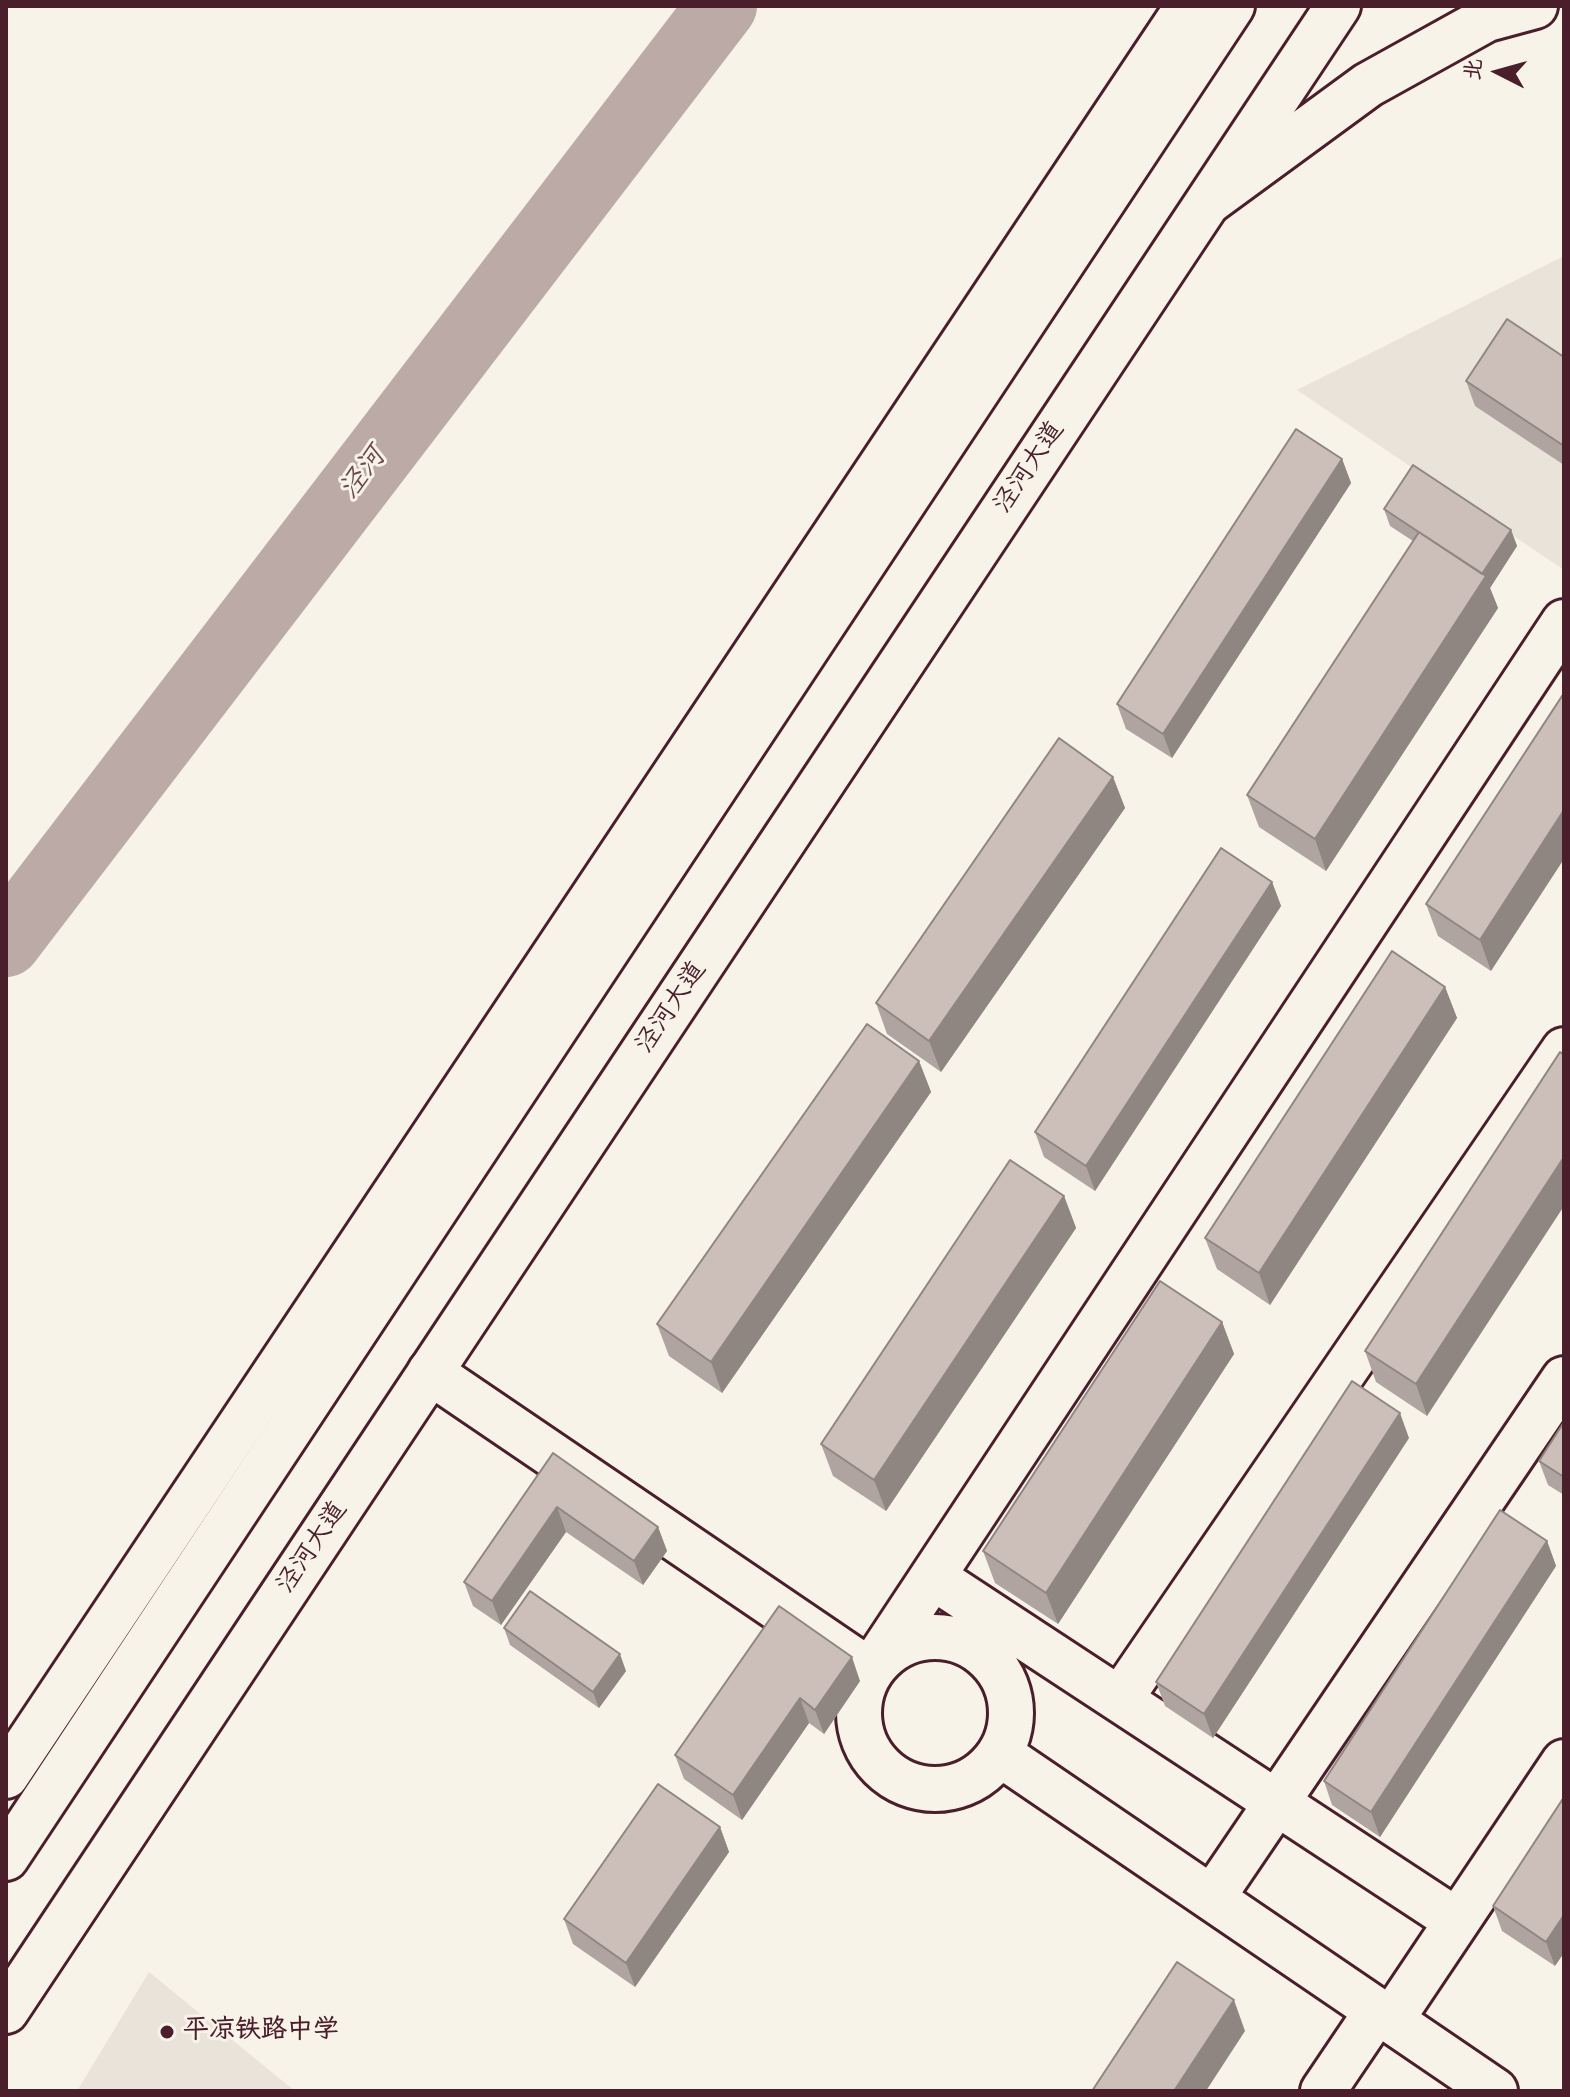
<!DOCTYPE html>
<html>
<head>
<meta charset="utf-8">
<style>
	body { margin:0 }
	#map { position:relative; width:1570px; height:2097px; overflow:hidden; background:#f7f3e8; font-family:Mynerve,"LXGW WenKai TC",sans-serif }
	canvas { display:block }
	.frame { position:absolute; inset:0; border:8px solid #4a1f2b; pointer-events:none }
	.north { position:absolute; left:1458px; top:32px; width:80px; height:80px; -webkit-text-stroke:6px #f7f3e8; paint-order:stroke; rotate:276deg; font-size:22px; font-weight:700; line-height:32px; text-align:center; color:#4a1f2b }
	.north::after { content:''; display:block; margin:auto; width:28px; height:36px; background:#4a1f2b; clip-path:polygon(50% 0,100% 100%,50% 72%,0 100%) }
</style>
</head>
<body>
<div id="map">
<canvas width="1570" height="2097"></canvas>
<div class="frame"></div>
<div class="north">北</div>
</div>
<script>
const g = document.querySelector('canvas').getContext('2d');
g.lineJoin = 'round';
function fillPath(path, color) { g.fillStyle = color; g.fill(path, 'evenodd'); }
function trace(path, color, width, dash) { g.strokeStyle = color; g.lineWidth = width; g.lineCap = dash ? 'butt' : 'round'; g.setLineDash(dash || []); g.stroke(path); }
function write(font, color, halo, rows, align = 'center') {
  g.font = font + ' Mynerve,"LXGW WenKai TC",sans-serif'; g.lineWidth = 6; g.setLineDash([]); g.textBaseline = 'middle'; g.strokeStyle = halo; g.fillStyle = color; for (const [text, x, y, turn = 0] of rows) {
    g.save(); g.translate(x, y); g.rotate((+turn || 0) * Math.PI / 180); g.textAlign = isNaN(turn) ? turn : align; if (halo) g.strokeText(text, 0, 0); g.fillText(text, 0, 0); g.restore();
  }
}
fillPath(new Path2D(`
	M1564,256v314l-267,-180z
	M149,1972l146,119h-218z`), '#eae3da');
trace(new Path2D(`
	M6,942l716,-936`), '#bcaaa7', 70);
const minor = new Path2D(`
	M430,1372l440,299 694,-1049
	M933,1577l524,344
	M859 1713a76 76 0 1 1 152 0a76 76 0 1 1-152 0Z
	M1120,1699l444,-649
	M1000,1754l495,337
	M6,1776l1182,-1770
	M1212,1898l352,-519
	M1391,2020l173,-258
	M1323,2091l54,-80`);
const secondary = new Path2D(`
	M1211,200l157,-115 119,-66 48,-13`);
const primary = new Path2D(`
	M6,1858l1226,-1852
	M6,2011l1332,-2005`);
trace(minor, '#4a1f2b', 50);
trace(secondary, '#4a1f2b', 50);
trace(primary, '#4a1f2b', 50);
trace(minor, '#f7f3e8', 44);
trace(secondary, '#f7f3e8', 44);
trace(primary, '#f7f3e8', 44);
fillPath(new Path2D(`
	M1564,357v108l-89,-59 -9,-25z
	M1342,459l9,24 -179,275 -46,-29 -9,-25z
	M1384,509l127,21 6,16 -27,42 8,20 -172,263 -67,-44 -12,-32 166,-254 -23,-15z
	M1564,693l-73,278 -53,-35 -12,-32z
	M1113,777l12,31 -184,264 -54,-38 -11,-31z
	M1272,882l9,24 -186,285 -51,-34 -9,-25z
	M1445,987l12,31 -187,287 -53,-36 -12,-31z
	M1564,1055l-137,361 -51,-34 -11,-31z
	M919,1061l12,31 -209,301 -53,-37 -12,-32z
	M1064,1196l12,32 -190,283 -53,-35 -12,-32z
	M1222,1322l12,32 -176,270 -63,-41 -12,-32z
	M1564,1422v73l-16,-10 -9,-24z
	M1409,1438l-196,300 -48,-32 -9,-24z
	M553,1453l105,74 9,24 -24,34 -77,-53 -65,93 -28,-19 -9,-24z
	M1547,1541l9,25 -176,271 -48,-32 -8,-24z
	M779,1606l81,75 -36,53 -15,-11 -67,97 -58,-41 -9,-24z
	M504,1628l122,43 -27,37 -89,-63z
	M1564,1797l-9,169 -53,-35 -9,-25z
	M720,1827l9,25 -94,135 -62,-43 -9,-25z`), '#afa49f');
fillPath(new Path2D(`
	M1342,459l9,24 -179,275 -9,-24z
	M1511,530l6,16 -27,42 8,20 -172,263 -11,-32z
	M1113,777l12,31 -184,264 -12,-31z
	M1564,810v49l-73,112 -11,-31z
	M1272,882l9,24 -186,285 -9,-25z
	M1445,987l12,31 -187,287 -11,-32z
	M919,1061l12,31 -209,301 -11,-31z
	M1564,1157v49l-137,210 -11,-32z
	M1064,1196l12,32 -190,283 -12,-31z
	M1222,1322l12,32 -176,270 -12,-31z
	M1400,1413l9,25 -196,300 -9,-24z
	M557,1507l9,25 -65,93 -9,-24z
	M658,1527l9,24 -24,34 -9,-24z
	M1547,1541l9,25 -176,271 -9,-25z
	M620,1654l6,17 -27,37 -6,-16z
	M852,1657l8,24 -36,53 -9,-24z
	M800,1698l9,25 -67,97 -9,-25z
	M720,1827l9,25 -94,135 -9,-24z
	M1564,1915v38l-9,13 -9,-24z
	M1234,2000l11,31 -39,60h-32z`), '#8f8682');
const building = new Path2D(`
	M1507,319l57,38v89l-98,-65z
	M1296,429l46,30 -179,275 -46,-30z
	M1413,465l98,65 -29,44 -98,-65z
	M1419,532l67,44 -171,263 -68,-44z
	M1564,693v117l-84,130 -54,-36z
	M1059,738l54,39 -184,264 -53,-38z
	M1221,848l51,34 -186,284 -51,-34z
	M1392,951l53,36 -186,286 -54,-35z
	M867,1024l52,37 -208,301 -54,-38z
	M1560,1052l4,3v102l-148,227 -51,-33z
	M1010,1160l54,36 -190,284 -53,-36z
	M1160,1281l62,41 -176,271 -63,-42z
	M1352,1381l48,32 -196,301 -48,-32z
	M1564,1422v55l-25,-16z
	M553,1453l105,74 -24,34 -77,-54 -65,94 -28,-19z
	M1500,1510l47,31 -176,271 -47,-31z
	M530,1591l90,63 -27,38 -89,-64z
	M779,1606l73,51 -37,53 -15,-12 -67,97 -58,-40z
	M658,1784l62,43 -94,136 -62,-44z
	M1564,1797v118l-18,27 -53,-36z
	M1177,1962l57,38 -60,91h-82z`);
fillPath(building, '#ccbfb9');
trace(building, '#8f8682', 2);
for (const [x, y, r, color] of [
	[167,2032,8,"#4a1f2b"]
]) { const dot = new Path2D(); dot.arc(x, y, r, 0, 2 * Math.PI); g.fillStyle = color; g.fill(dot); trace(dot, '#f7f3e8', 3); }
write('26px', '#4a1f2b', '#f7f3e8', [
	["泾河大道",1030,468,-56],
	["泾河大道",672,1008,-56],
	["泾河大道",313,1548,-56]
]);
write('bold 26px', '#4a1f2b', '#f7f3e8', [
	["平凉铁路中学",183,2032]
], 'left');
write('italic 28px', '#6c4950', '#f7f3e8', [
	["泾河",364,474,-53]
]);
</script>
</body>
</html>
